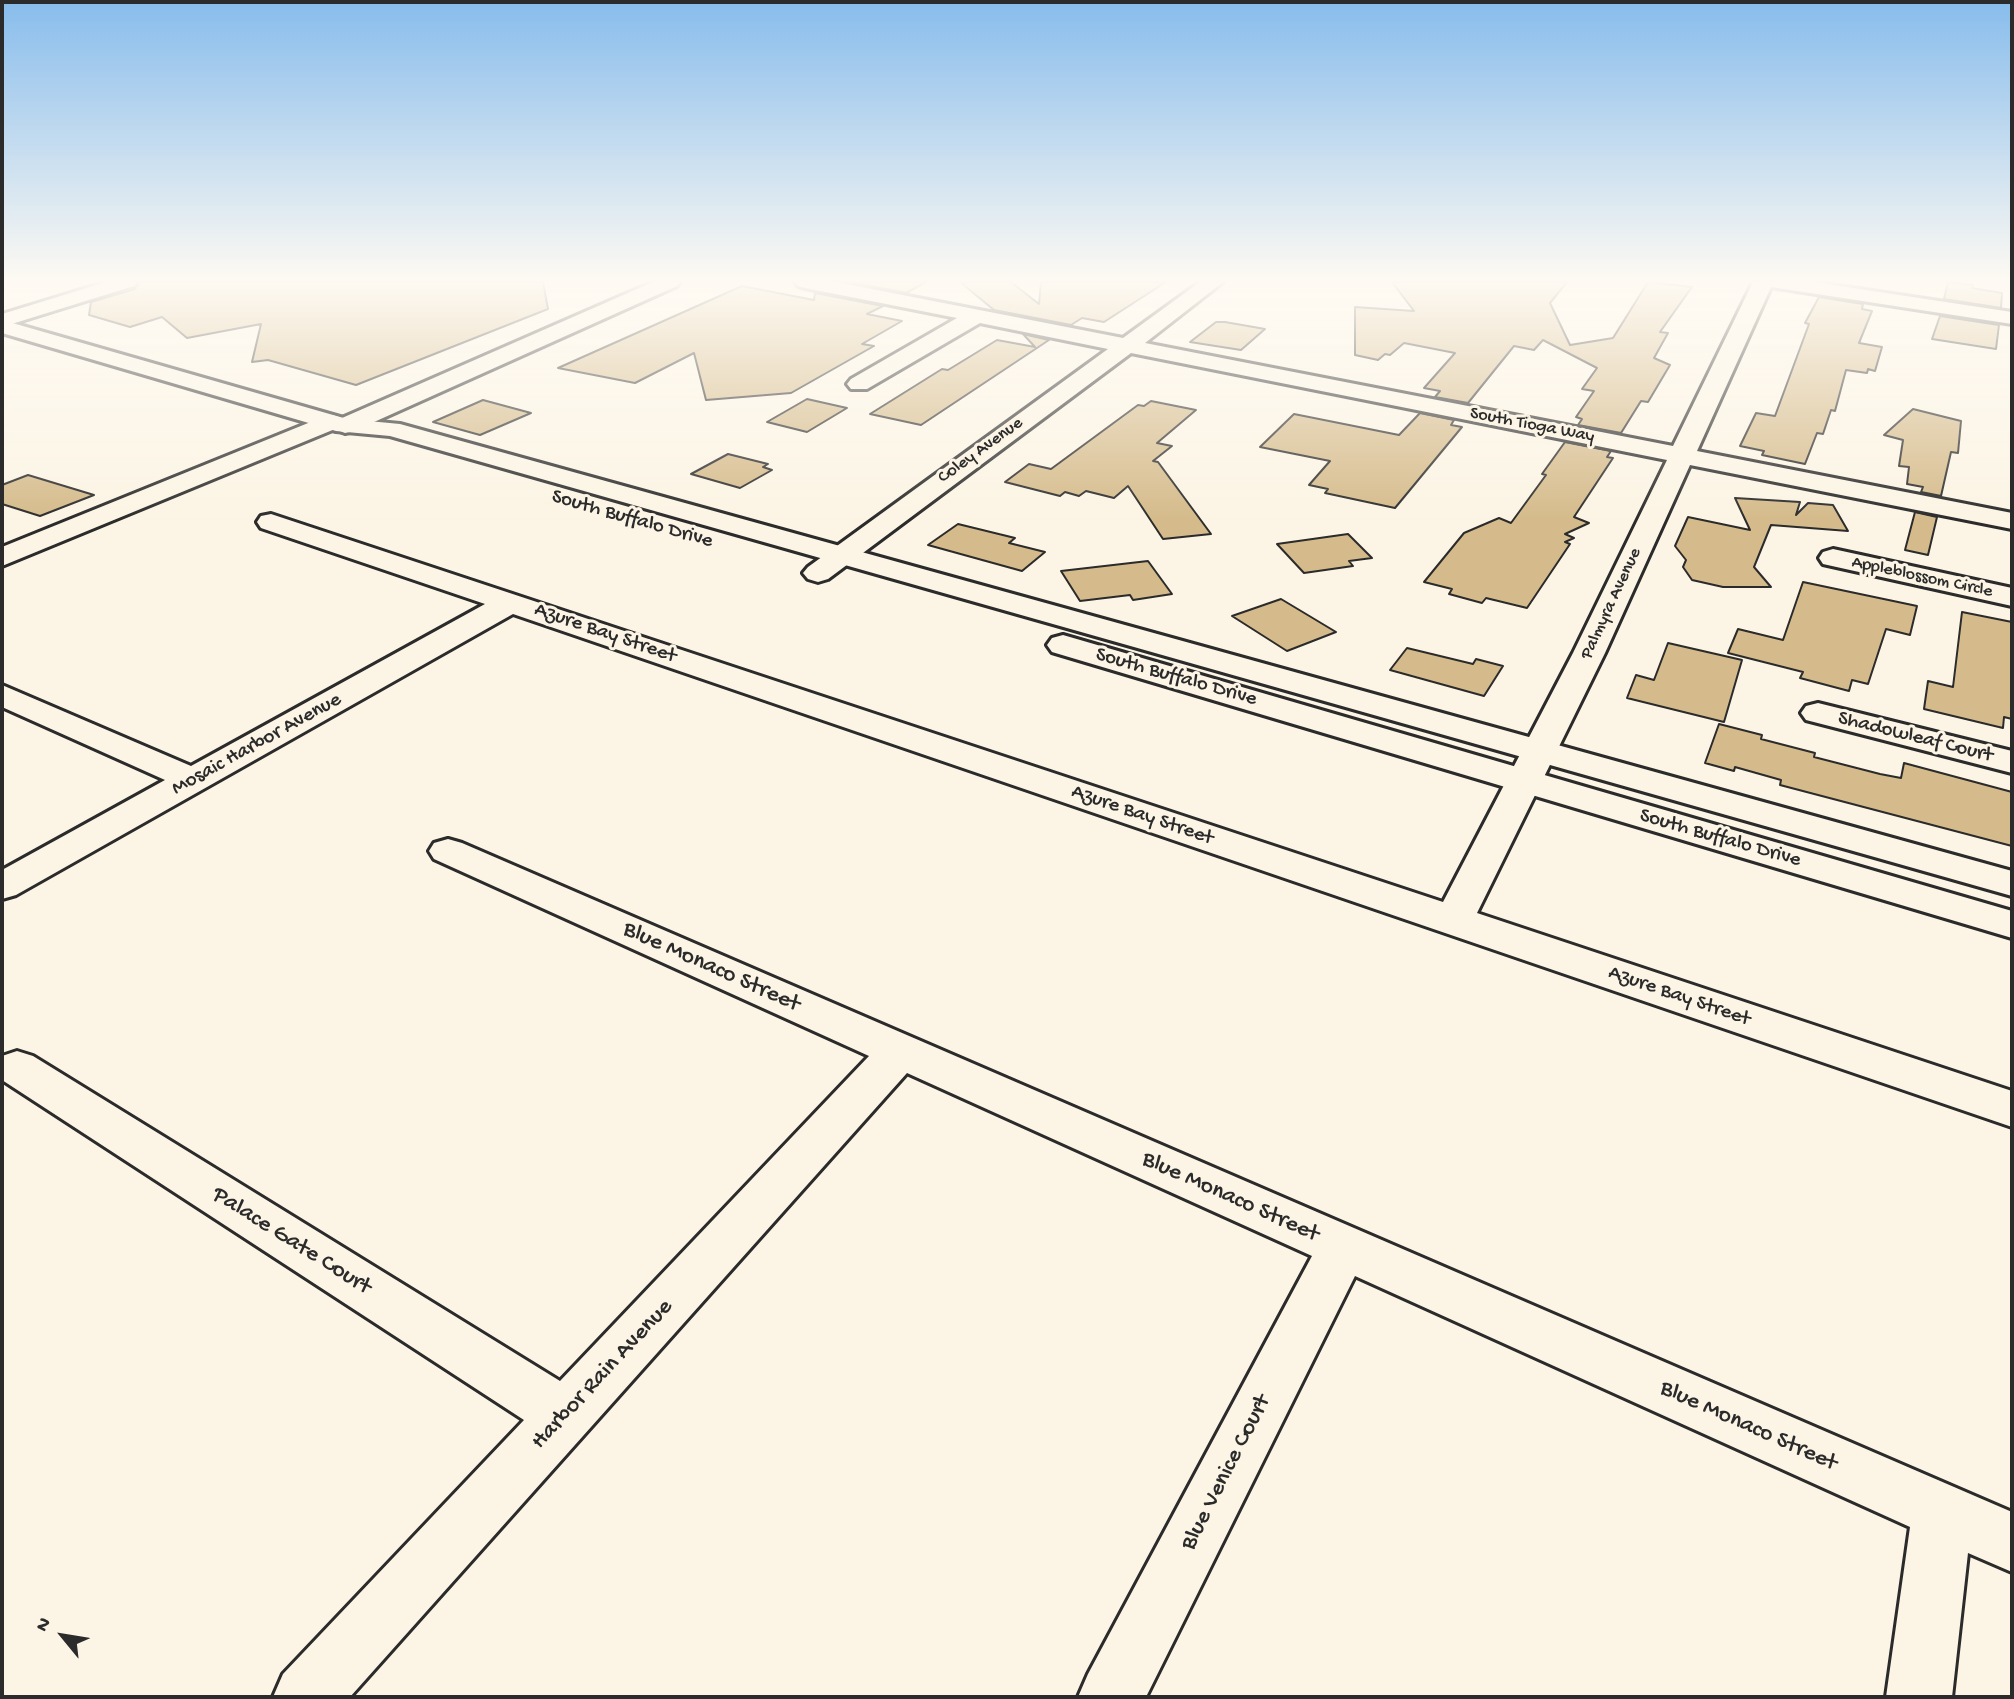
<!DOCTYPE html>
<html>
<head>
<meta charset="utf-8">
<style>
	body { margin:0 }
	#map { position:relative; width:2014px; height:1699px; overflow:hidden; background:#fcf5e5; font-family:"Gochi Hand",sans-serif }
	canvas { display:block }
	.frame { position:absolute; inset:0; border:4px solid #2b2b2b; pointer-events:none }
	.north { position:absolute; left:28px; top:1601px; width:70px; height:70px; -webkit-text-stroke:5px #fcf5e5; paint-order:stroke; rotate:300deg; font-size:19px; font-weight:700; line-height:28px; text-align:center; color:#2b2b2b }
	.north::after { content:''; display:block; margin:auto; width:24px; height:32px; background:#2b2b2b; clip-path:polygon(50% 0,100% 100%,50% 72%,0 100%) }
</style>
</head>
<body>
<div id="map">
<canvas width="2014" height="1699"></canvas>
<div class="frame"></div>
<div class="north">N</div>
</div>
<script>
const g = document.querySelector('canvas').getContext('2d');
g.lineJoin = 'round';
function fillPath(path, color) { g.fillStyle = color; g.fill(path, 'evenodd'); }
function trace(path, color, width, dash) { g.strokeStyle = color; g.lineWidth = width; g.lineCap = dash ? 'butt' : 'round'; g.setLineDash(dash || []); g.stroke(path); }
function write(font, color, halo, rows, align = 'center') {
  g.font = font + ' "Gochi Hand",sans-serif'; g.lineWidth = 6; g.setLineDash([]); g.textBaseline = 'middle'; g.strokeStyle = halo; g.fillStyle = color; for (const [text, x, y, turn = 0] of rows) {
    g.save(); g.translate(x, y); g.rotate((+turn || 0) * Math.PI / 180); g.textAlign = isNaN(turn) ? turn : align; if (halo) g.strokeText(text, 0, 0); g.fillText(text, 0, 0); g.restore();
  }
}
const building = new Path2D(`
	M140,282h403l5,27 -192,76 -88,-25 -16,2 9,-38 -74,14 -25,-21 -32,10 -41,-12 2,-13 44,-13z
	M850,282h76l-20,11z
	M960,282h51l28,22 2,-22h125l-62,40 -22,-4 -11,7 -77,-15z
	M1392,282h175l-17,21 20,42 43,-7 35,-56 44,5 -32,45 8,1 -14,25 16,7 -22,37 -7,-1 -20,32 -43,-8 4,-6 -6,-2 18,-26 -12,-2 15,-21 -54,-28 -9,10 -20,-4 -46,57 -33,-6 5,-6 -16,-3 31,-35 -51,-10 -14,12 -5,-1 -7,6 -23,-5v-48l59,4z
	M1948,282l25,3 -1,3 30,5 -1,15 -57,-9z
	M742,286l72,14 1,-7 68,13 -16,8 35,7 -40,23 12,2 -83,47 -85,7 -12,-47 -59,30 -77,-15z
	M1819,297l44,7 -1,5 10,2 -13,32 23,4 -7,24 -7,-2 -1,4 -21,-3 -11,41 -4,-1 -8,24 -6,-1 -12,31 -43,-9 2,-4 -24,-5 16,-33 19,3 34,-92 -4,-1z
	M1940,316l59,9 -3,24 -64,-10z
	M1216,322h9l40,7 -24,21 -51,-8z
	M1023,334l26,6 -128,85 -51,-11 72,-45 6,1 49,-30 38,7z
	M807,399l40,9 -40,24 -40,-10z
	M483,400l48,13 -51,22 -47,-13z
	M1151,401l45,9 -39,33 15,3 -19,15 5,1 53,72 -48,5 -35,-53 -14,12 -28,-7 -7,5 -14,-4 -5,4 -55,-14 24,-18 22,5 87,-64 6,1z
	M1913,409l48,12 -3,32 -7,-1 -10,44 -20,-4 2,-5 -16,-3 2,-17 -10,-1 4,-26 -19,-5z
	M1420,413l34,7 -3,5 11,2 -67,81 -70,-15 3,-4 -19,-4 21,-24 -70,-14 34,-33 105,21z
	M1565,442l46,9 -4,6 6,1 -39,59 15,6 -24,11 9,4 -9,4 5,2 -43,64 -41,-10 -4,5 -33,-9 3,-5 -28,-7 40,-49 35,-15 12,5 35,-48 -4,-1z
	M728,454l40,10 -5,3 9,3 -32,18 -49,-14z
	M28,475l66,20 -54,21 -38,-12v-19z
	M1735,498l65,4 -4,13 12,-12 25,2 15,26 -77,-6 -17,42 17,20h-48l-31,-7 -9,-13 3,-7 -11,-14 13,-29 62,13z
	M1915,512l22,5 -9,38 -23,-5z
	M958,524l57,14 -6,5 36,9 -23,19 -94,-26z
	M1348,534l24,24 -23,3 4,5 -49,7 -27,-29z
	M1148,561l24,33 -39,6 -3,-5 -50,6 -19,-30z
	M1803,582l114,24 -7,29 -24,-6 -18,55 -16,-4 -3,11 -49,-13 3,-6 -75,-19 10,-24 45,11z
	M1281,599l55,33 -49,19 -55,-35z
	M1962,612l50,10v97l-8,-2 -1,11 -79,-19 4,-28 25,6z
	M1668,643l74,17 -18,62 -97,-24 9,-23 18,5z
	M1407,648l66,16 3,-5 27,7 -19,30 -94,-26z
	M1719,724l43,11 -1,4 54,14 -1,4 66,17 21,4 3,-15 108,29v54l-232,-61 1,-5 -46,-13 -1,4 -29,-8z`);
fillPath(building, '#d5bb8b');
trace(building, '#2b2b2b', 2);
const minor = new Path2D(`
	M106,282h31l-3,4 -132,41v-13z
	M653,282h27l-3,4 -323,145 -9,2 -10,-4 -333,137v-19l321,-130 9,-2 10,3z
	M795,282h41l287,56 77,-56h23l-78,61 528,103 80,-164h60l199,30v12l-241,-37 -74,164 315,62v16l-322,-64 -85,188 -128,260 535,178v36l-1499,-513 -497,281 -14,4v-29l163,-90 -163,-73v-22l189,81 294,-162 -224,-76 -4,-6 4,-6 10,-2 1172,388 130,-249 94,-193 -536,-107 -303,226 -10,3 -10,-3 -5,-6 5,-6 300,-218 -128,-26 -113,66h-16l-4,-5 4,-5 106,-61 -152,-30 -7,-2z
	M1833,549l179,39v18l-189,-42 -4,-6 4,-6z
	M1818,703l194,48v22l-206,-53 -5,-7 5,-7z
	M448,839l14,4 1550,669v60l-44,-19 -16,144h-66l24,-170 -555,-251 -209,421h-68l10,-23 224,-418 -405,-183 -557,624h-77l10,-23 241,-254 -522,-340v-24l15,-5 16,5 527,325 309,-325 -435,-197 -5,-8 5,-8z`);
const major = new Path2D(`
	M2,320l345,99 53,5 1612,447v25l-1622,-460 -54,-5 -334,-98z
	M1063,635l949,276v27l-960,-286 -5,-7 5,-7z`);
trace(minor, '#2b2b2b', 6);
trace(major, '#2b2b2b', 6);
fillPath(minor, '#fcf5e5');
fillPath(major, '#fcf5e5');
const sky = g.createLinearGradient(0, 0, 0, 520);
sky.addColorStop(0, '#87bcec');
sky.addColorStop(0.54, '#fefaf3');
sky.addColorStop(1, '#fefaf300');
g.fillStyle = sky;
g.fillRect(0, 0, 2014, 520);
write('18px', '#2b2b2b', '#fcf5e5', [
	["South Tioga Way",1532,426,11],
	["Coley Avenue",981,451,-36],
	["Appleblossom Circle",1922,578,12],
	["Palmyra Avenue",1612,604,-65]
]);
write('21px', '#2b2b2b', '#fcf5e5', [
	["South Buffalo Drive",632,520,16],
	["Azure Bay Street",605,634,19],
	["South Buffalo Drive",1176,678,16],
	["Shadowleaf Court",1915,738,14],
	["Mosaic Harbor Avenue",257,745,-29],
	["Azure Bay Street",1142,816,19],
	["South Buffalo Drive",1720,839,16],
	["Azure Bay Street",1679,997,19]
]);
write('24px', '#2b2b2b', '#fcf5e5', [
	["Blue Monaco Street",711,968,24],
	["Blue Monaco Street",1230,1198,24],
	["Palace Gate Court",291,1242,32],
	["Harbor Rain Avenue",603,1375,-47],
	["Blue Monaco Street",1748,1427,24],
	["Blue Venice Court",1227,1473,-63]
]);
</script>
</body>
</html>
